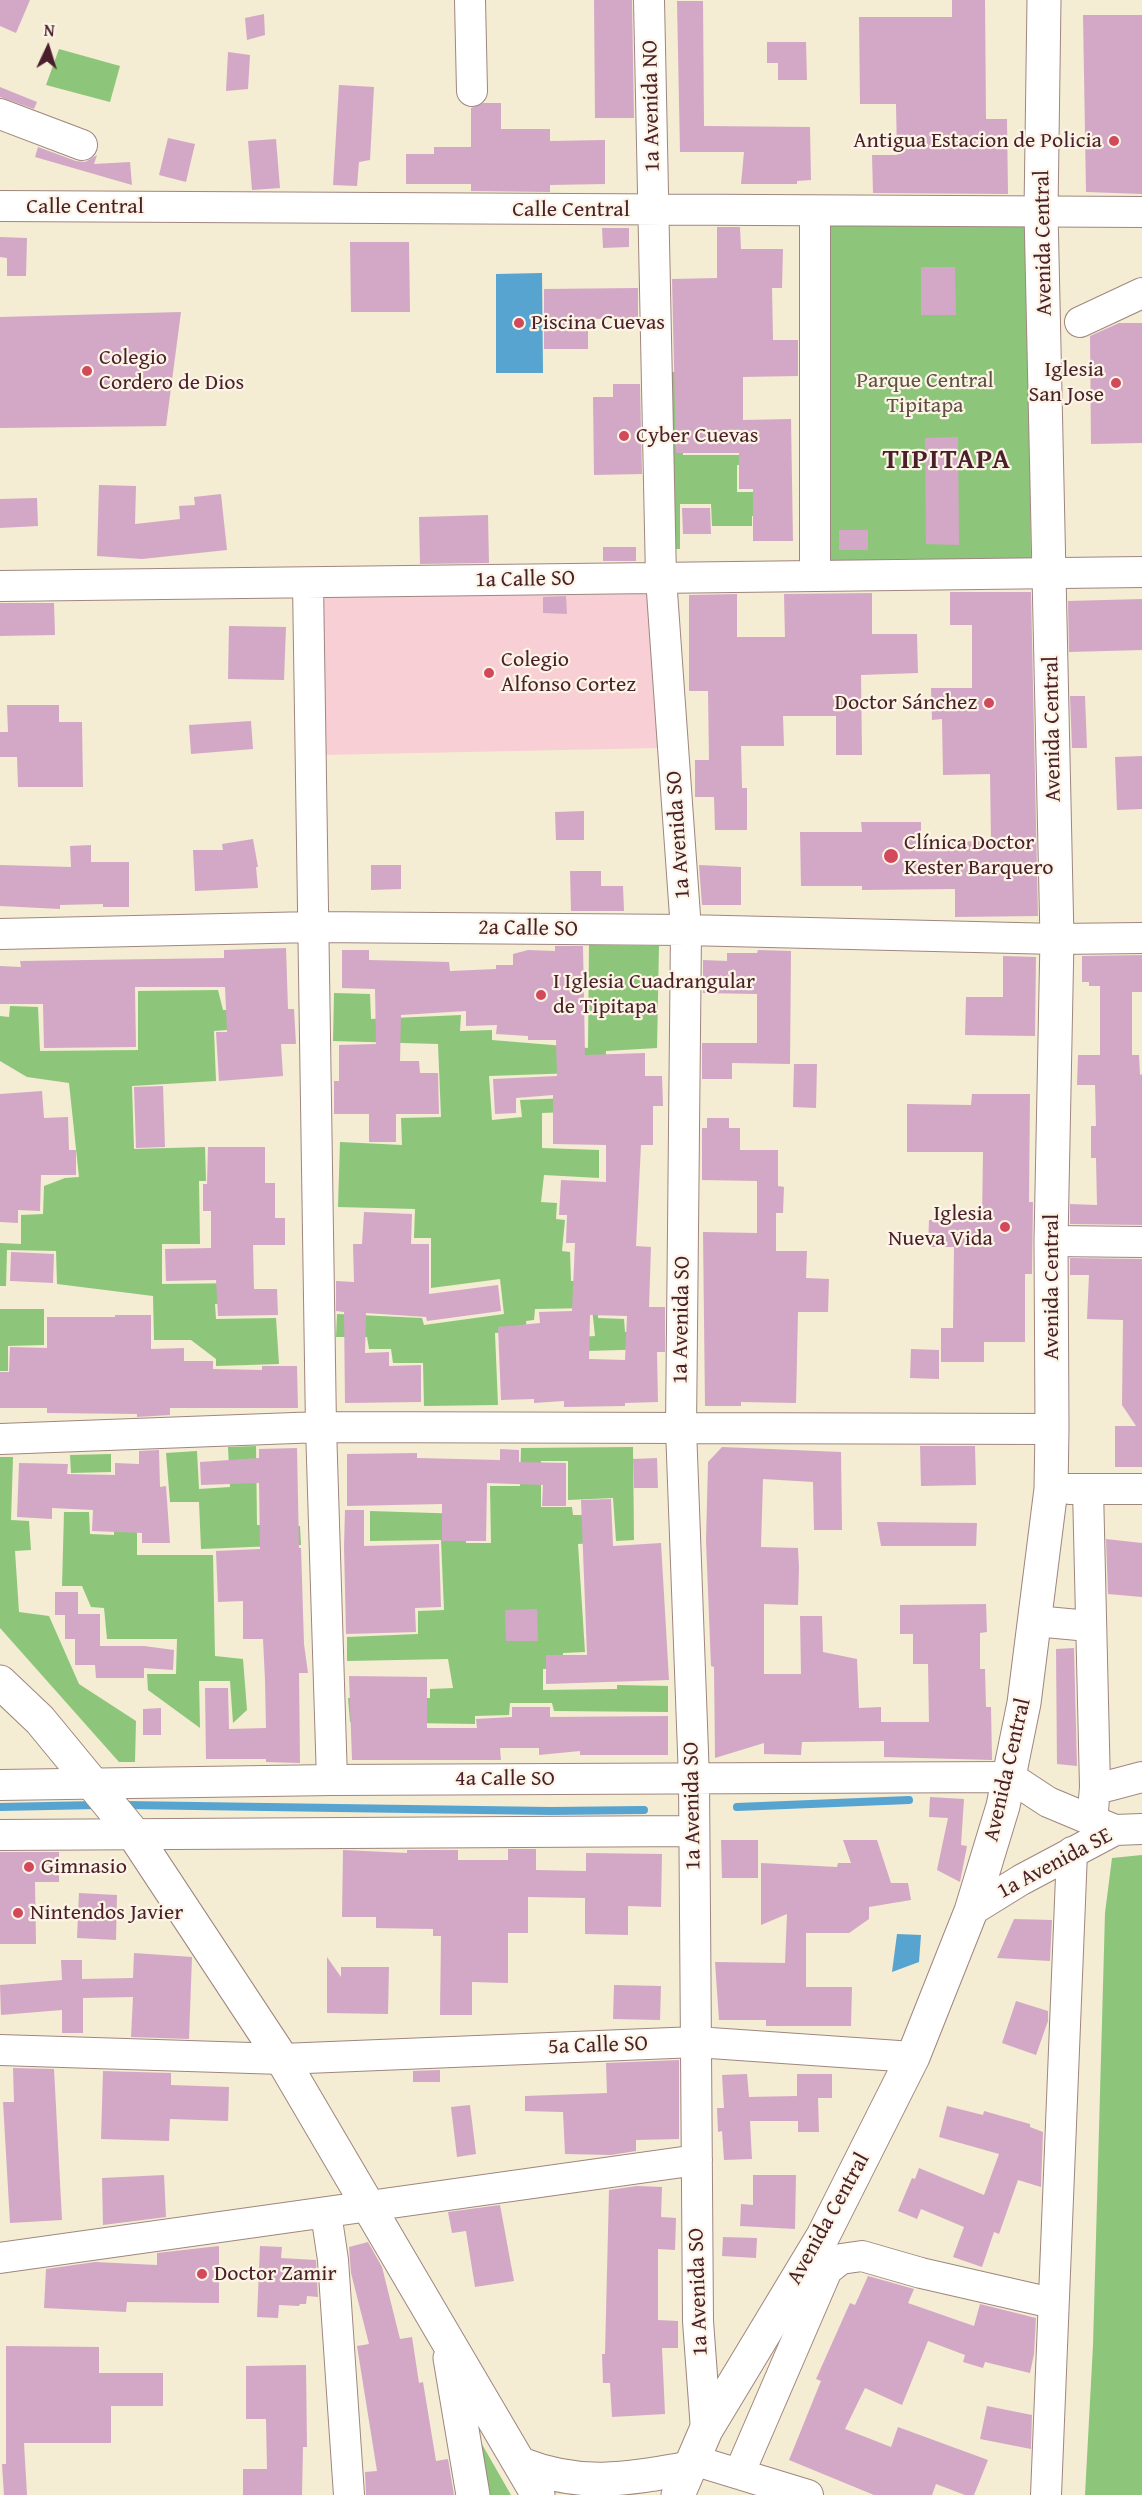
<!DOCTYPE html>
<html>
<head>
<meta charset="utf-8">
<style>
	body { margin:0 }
	#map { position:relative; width:1142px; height:2495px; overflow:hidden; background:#f4ecd3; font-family:"Gentium Book Plus",serif }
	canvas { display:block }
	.north { position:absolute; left:18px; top:18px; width:60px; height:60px; -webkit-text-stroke:4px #fcf5e5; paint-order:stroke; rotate:4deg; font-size:16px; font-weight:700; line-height:24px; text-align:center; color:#4a1f2b }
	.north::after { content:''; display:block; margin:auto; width:21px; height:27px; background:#4a1f2b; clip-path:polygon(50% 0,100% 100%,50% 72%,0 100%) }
</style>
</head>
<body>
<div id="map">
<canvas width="1142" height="2495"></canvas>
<div class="north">N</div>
</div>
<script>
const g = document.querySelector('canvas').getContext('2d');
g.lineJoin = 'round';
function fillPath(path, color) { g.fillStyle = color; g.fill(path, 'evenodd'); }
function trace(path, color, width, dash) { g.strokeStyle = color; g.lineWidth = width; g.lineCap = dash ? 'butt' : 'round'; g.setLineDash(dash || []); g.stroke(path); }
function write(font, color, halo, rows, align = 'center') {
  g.font = font + ' "Gentium Book Plus",serif'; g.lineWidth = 4.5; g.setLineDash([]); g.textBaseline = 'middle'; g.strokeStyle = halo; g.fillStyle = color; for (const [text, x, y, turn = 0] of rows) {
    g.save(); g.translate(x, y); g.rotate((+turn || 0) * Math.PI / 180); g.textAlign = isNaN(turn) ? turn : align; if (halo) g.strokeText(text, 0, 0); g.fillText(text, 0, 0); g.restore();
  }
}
fillPath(new Path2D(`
	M656,590l3,158 -338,7 -3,-158z`), '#f7cfd5');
fillPath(new Path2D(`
	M59,49l61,17 -10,36 -64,-17z
	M1028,220l3,345 -210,2 -1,-346z
	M662,372h20l1,83h63l38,10h-47v27h19l14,23 -18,1v10h-40l-1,-22h-31v45h-16z
	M589,945l70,1 -2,102 -51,3 -1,21 -116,4 3,44 30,-3 -2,-17 123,-5 2,14 -103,4v35l57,2v28l-55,-3 -3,27 16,1 -1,16 9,1 -3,31 8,1 1,29h28l-1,37 26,1 1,13 29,1 1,16 -104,3v-13l44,-3 -3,-28 -57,1 -1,11 -8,1 1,10 -32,2 3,72 -74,1 -1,-43h-30l-2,-14h-22l-2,-12h-31l1,-23 85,4 2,7 80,-11 -4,-35 -69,9v-50h-17l1,-29 -77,-2 2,-65 62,3 -1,-27 40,-1 -3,-73 -105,-3 1,-48 36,1 1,25 90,-4 -1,16 32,-1v10l96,8z
	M218,990l5,20h41l2,17 -52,4 2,50 -84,5 2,63 71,-2 1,34h-7l1,63h-38v40l81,-1 2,20 -30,1 1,15 60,-1 3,46 -63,2v-7l-25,-19h-37l-1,-44 -96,-12 -1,-33 -49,-1 -1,36h-6v-43l21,1v-29l22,-1 1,-28 21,-8 14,-1 -10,-94 -42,-6 -27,-16v-45l9,1 1,-11 28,1 2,44 98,-1v-59z
	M44,1309v36l-36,1v25h-8v-62z
	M256,1446l1,79 43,1 1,19 -100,4 -2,-47h-29l-4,-49 31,-2 2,38 31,-2 -2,-40z
	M633,1447l1,93 -18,1 -3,-43 -45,2v-39h-27v46h31l1,8h19l2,28 -16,1 7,108 -22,1v16h-20v21l74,-1v-4l51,1v26l-114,-1 -2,-8h-42l-1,12 -34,1v8l-125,-2 -2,-24h82v-9l23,-1 -5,-29 -101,2v-24l71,-3v-23l26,-1 -3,-70 -71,1v-30l96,3v29h25l-1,-57h30l1,-38z
	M111,1454v18l-40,1 -1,-18z
	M0,1457h13l-2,63 18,1 2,29 -16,1 4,61 30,4 30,68 57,37 -1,41h-16l-119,-134z
	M64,1512h25l1,22 24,1v-20h23v40h76l2,101 28,3 4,51 -14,13 -3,-42h-31l1,47 -52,-38 -1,-16h29l1,-35h-70l-3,-31 -13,-1 -9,-21h-20z
	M1142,1855v640h-57l8,-150 12,-432 7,-55z
	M475,2432l36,63h-22z`), '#8dc67a');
fillPath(new Path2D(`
	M542,273l1,100h-47v-99z
	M897,1934l24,1 -2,27 -27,10z`), '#57a4d0');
trace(new Path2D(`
	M124,1805l427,6 93,-1
	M0,1807l97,-2
	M737,1807l172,-7`), '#57a4d0', 8);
fillPath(new Path2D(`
	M0,0h30l-14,33 -16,-7z
	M594,0h38l2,118h-39z
	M952,0h33l1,119h21l1,75 -135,-1 -1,-38h25l-1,-51h-36l-1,-87h93z
	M677,1h26l1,125 106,1 1,53 -14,1v3h-56l3,-32h-64z
	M264,14l1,21 -18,5 -2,-22z
	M1083,15h59v179l-56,-2z
	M767,42h39l1,38h-29v-17h-11z
	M228,52l22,3 -2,34 -22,2z
	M339,85l35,2 -4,73 -11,2 -2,24 -24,-1z
	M0,87l37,15 -3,7 -34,-12z
	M483,103h18v26h49v12l55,-1v44l-55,1v7l-79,-1v-7h-65v-30h28v-7h37v-39z
	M168,138l27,6 -9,38 -27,-7z
	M276,139l4,49 -28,2 -4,-49z
	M38,147l38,14 9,1 12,-7 -3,9 36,-2 2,23 -97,-28z
	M717,227h23l1,22h42l-1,39h-10l1,52h25v36l-55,1v43l48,-1 2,122h-40v-52h-14v-36h-63l-4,-174 45,-1z
	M602,228h27v19l-26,1z
	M0,237l27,1 -1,38h-19v-18l-7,-1z
	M350,242h59l1,70h-59z
	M921,267h34l1,48h-35z
	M638,288v30l-50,1v30h-44v-60z
	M181,312l-15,114 -166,2v-111z
	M1119,323h23v120l-51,1 -1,-108z
	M613,384h27l2,90 -48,1 -1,-78h20z
	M958,437l1,108 -33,-1 -1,-106z
	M99,485l37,1 -1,38 45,-5 -1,-13 16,-1 -1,-8 27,-3 6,56 -85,9 -45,-3z
	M37,498l1,28 -38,2v-29z
	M682,508h28l1,26h-28z
	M488,515l1,48 -69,1 -1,-47z
	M839,530h29v20h-29z
	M603,547h33v14h-33z
	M950,592h81l7,324 -83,1v-28l-93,1v-4h-61l-1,-54h62l-1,-10h60v20l70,-1 -1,-67 -47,1 -1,-56 -10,1 -1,-32h41v-63h-22z
	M872,593v41h45l1,39 -57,2 1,80h-26v-39h-53l1,30h-43l1,42h5v42h-32l-1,-33h-19v-37h14l-1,-69h-19v-96l48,-1v43h48l-1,-43z
	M566,596l1,18 -24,-1v-16z
	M1142,599v51l-73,2 -1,-51z
	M0,603h54l1,32 -55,1z
	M229,626l57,1 -2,53 -56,-1z
	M1070,696h15l2,52h-15z
	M7,705h52v17h23l1,65h-65l-1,-30h-17v-25h8z
	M251,721l2,28 -62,5 -2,-29z
	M1142,756v53l-25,1 -2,-53z
	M584,811v29h-28l-1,-28z
	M253,839l5,28h-2l2,21 -63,3 -2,-41h30l-1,-6z
	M91,845v17h38v45h-26v-3l-43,1v4l-60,-3v-41l71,2 -1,-21z
	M371,865h30v24l-30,1z
	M699,865l42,2v38h-39z
	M570,871h31v15h22l1,25h-53z
	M555,946h28l2,109 60,-2v23h17l1,30h-10v39h-12l-5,101 15,1 -2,60h16v45h-8l1,50 -33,1v3l-61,1v-6l-30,2v-4l-33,1 -3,-73 42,-4 -1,-11 33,-1 3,-68h-9l1,-28h-8l2,-35 45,2v-37l-53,-1v-49l-37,3v15l-21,1 -2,-35 64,-3 -1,-36h-28v-4l-32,-2 1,-9 -31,1v-15l-65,4 -1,46h19l1,12h18l1,41h-43v28h-27v-28h-35v-33h5v-36l37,-1 -1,-55 -33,-1v-38h27v10l80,2 1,9 46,-2v-4h17v-11l15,-4 27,1zM590,1315l37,1 -2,44 -36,-1z
	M286,948l2,61h6l2,35h-15l2,32 -64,5 -3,-49h11l-2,-45h-90l1,60 -92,1 -1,-44h-43v-38l21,1 -1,-6 204,-3v-8z
	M758,950l33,1 -1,113 -58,-1v16h-30v-36h55v-49l-54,-1v-33l24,1v-8h30z
	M1142,955v37h-10v63h7l1,20 2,-1v151l-72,-1v-20l27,1 -1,-47h-5v-32h5l-1,-41h-18l1,-30h22v-69h-11v-4h-7v-26z
	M1003,956l33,1 -1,79 -70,-1 1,-38h37z
	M794,1064h23l-1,44 -23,-1z
	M163,1086l2,61 -29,1 -2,-61z
	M42,1091l2,27 24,-1 1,33h7v25h-35l-1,36 -22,-1v13l-18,-1v-128z
	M972,1094h58l-1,108h4l-1,72h-7v68h-41v20h-43v-34h12l1,-81h-26l1,-27h53l1,-68h-76v-48l64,1z
	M707,1118h22v10h11v22h38v36l6,1 -1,26h-7v38h31l-1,27 23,1 -1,33h-30l-2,91 -55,-1v4h-36l-2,-174 54,1v-52l-55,-1v-52h5z
	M208,1147h57v36h10v35h10v27h-32l1,44h23l1,26 -60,1 -2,-36 -50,1 -1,-32 46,-1v-37h-8v-27h4z
	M364,1212l48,2 -1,30h18v50l69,-9 3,26 -74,10 -1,-4 -60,-4 -1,40 24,-1v14l32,-1v37l-76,1 -1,-91 -8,-1v-30l18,1 -1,-38h9z
	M11,1252l43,2 -1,29 -43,-2z
	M1070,1258l72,1v208h-27v-41h21l-14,-21 1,-85 -36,-1 2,-44h-19z
	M115,1315h36v34l33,-1v13h29v8l49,1v-4h35l1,42h-128v7l-33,2v-3l-90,-1v-5h-47v-36h9l1,-25 37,1v-31h68z
	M911,1349l28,1v29l-29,-1z
	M920,1446h55l1,39 -55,1z
	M722,1447l119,5 1,78h-28l-1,-48 -50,-3 -2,68 37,1 1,20 -1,37 -34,-1v70h37l-1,-58h22l1,36 34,7 2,49 22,-1v15h48l-1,-58h-15v-30h-13v-29l86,-1 1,28 -7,1v36h5l1,38h5l1,53 -108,-3v-16l-82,1 -1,13 -37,-1v-11l-49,15 -1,-91 -3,-1 -5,-125 2,-79z
	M297,1448l2,100h2l3,96 4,29h-9l1,90 -34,-1v-3h-60l-1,-71h23l1,41 37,-1 -1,-48 -2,-41h-20v-38l-25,1 -2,-51 44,-2 -1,-66 -58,2 -1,-23 59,-4v-9z
	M500,1449l19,1v12l47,1v43h-24l1,-21 -56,-2 -1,58h-44v-37l-95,2v-52l70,-1v5l83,2z
	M159,1450l1,37 6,-1 4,57h-28v-10l-50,-2 1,-21 -41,-2v11l-35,-2 2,-54 49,1 -1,10 48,1v-12l24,1v-13z
	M657,1458l1,30h-24l-1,-29z
	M611,1499l2,47 48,-3 8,137 -123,4v-29h41l-6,-155z
	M345,1510h19v36l75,-2 2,63 -26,1 1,24 -70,2 -2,-87z
	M877,1522l100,1 -1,23h-95z
	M1106,1539l36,4v54l-34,-3z
	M55,1592h23v22h22v32h44l30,4 -1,20 -29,-2v10h-48l-1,-13h-20v-26h-10v-24h-10z
	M537,1609l1,32h-32l-1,-31z
	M1074,1648l3,118 -20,-2 -1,-115z
	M349,1676l78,1v51h50l-1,-9 36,-2v-10h38v10l118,-1v39h-88v-4l-41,4v-7h-39l1,12h-149z
	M161,1708v27h-18v-26z
	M930,1797l34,2 -3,46 6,1 -7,36 -23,-12 11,-52 -19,-1z
	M721,1840h37v38h-36z
	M843,1840h34l14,43h17l3,17 -42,7v12l-20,14h-43v54h46l-1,39h-85v-6h-47l-4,-58 70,1 2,-49 -26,11v-62l76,4 1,-4h13z
	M508,1849h28v21l50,1v-18l76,1 -1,53 -33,-1v29l-43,-1v-36l-57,-1v36h-20v50l-36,-1v33h-32l1,-79h-8v-7l-57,-1v-11h-34l1,-67 64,3v-3h51v10h50z
	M0,1852h59v30h-24l1,62h-36z
	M79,1893l38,2 -1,45 -39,-2z
	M1014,1919l38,1 -2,41 -53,-3z
	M134,1953l58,4 -3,82 -58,-2 2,-40 -50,1v35h-21v-23l-61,5 -1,-30 62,-5 -1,-20h21v19l51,-1z
	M327,1957l14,20v-10h48l-1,47 -61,-1z
	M614,1985l47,1 -1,34 -47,-1z
	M1016,2001l32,10v10l-12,34 -34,-12z
	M679,2060v79l-43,1v11l-25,4 -46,-1 -2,-42 -38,-1v-15l82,-3 -1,-30z
	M13,2068l41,1 8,151 -52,3 -7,-121h11z
	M440,2070v12h-27v-11z
	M103,2071l68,2v12l58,2 -1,34 -58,-2 -1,22 -68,-2z
	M747,2074l2,23 48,-1v-22h35v24h-14l1,34h-21v-11h-48l2,38 -28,1 -2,-29 -4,1 -1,-24h7l-2,-33z
	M470,2105l6,49 -19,3 -6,-50z
	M947,2106l36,9 1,-4 46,13v3l13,5 -2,55 -23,-7 -19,54 -5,-2 -12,35 -29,-10 11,-30 -43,-18 -4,10 -19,-8 14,-33 3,1 4,-11 65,27 15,-41 -60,-17z
	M164,2175l2,42 -63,8 -1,-47z
	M753,2175h43l-1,54 -55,-3 1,-22 12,1z
	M637,2186l25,1 -1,30 15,1 -1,32 -17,-1v71l20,1v27h-16l3,66 -53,3 -2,-34h-7l-1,-29h3l4,-164z
	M500,2205l14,76 -39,6 -9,-56 -14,2 -4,-21z
	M723,2237l34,1 -1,20 -34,-2z
	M368,2242l14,25 18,72 12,-2 7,46 4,-1 13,79 12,-2 6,36h-88l-1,-23 12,-1 -20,-125 12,-2 -18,-71 -2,-26z
	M219,2246v57l-92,-1 -1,10 -82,-4 2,-39 49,-7 62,3v-12z
	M260,2246l22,1 -1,11 35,2 2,37 -11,-1 -1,8h-6l-1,2 -20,-1 -1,13 -21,-1z
	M868,2276l46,13 -6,14 66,23 6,-22 56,14 -2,36 -4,19 -45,-11 -2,6 -20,-6 2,-7 -37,-14 -26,64 -37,-17 -20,41 46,18 7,-20 90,33 -14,35h-9l-29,-11 -4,11h-58l-85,-35 32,-79 -5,-2 34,-76 5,2z
	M6,2346l93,1v26h64v33h-52v37h-87l3,52h-23l-2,-31h4z
	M306,2365l1,82h-4l-1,48h-59v-26h24l-1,-50h-20v-53z
	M987,2406l45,9 -1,34 -51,-10z`), '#d3a8c6');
const minor = new Path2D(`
	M470,0l2,91
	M649,0l12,578 25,352 -5,498 13,351 4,542 8,109
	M0,114l82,31
	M0,206l1142,6
	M1080,322l62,-29
	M815,576v-364
	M308,583l13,844 11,353
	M0,586l1142,-14
	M0,934l314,-7 372,3 371,9 85,-1
	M1051,1241l91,1
	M0,1439l321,-12 731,2
	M1069,1489h73
	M1088,1489l7,298 -3,36
	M1035,1621l54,5
	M0,1785l332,-5 678,-3 38,25 67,28
	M1095,1787l13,-1 34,-9
	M0,1835l694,-4
	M971,1911l50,-31 94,-50 27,-1
	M0,2050l282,9 414,-17 217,15
	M326,2213l7,47 16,235
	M0,2258l697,-98
	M693,2460l115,35
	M739,2474l88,-204 14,-11 21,-3 59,17 131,30
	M1046,2495l26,-643`);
const major = new Path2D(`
	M678,2495l28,-65 117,-194 90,-179 58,-146 32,-105 21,-103 27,-214 1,-60 -1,-188 6,-302 -16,-728 3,-211`);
const highway = new Path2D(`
	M0,1682l40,38 93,113 149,226 256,436
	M450,2358l23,137
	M521,2464c61,24 106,15 169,4`);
trace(minor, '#9f867f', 32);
trace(major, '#9f867f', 35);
trace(highway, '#9f867f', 35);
trace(minor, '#fff', 30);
trace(major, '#fff', 33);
trace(highway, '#fff', 33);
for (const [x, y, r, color] of [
	[1114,141,6,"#d1495b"],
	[519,323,6,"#d1495b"],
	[87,371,6,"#d1495b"],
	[1116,383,6,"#d1495b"],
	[624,436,6,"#d1495b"],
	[489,673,6,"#d1495b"],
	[989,703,6,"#d1495b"],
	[891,856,8,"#d1495b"],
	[541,995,6,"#d1495b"],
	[1005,1227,6,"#d1495b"],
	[29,1867,6,"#d1495b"],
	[18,1913,6,"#d1495b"],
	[202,2274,6,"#d1495b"]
]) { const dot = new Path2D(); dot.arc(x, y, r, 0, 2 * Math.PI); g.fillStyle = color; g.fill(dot); trace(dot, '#fcf5e5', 2); }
write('22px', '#4a1f2b', '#fcf5e5', [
	["1a Avenida NO",652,106,-91],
	["Calle Central",85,207],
	["Calle Central",571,210],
	["Avenida Central",1044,243,-91],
	["1a Calle SO",525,580,-1],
	["Avenida Central",1053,729,-91],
	["1a Avenida SO",679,835,-94],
	["2a Calle SO",528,929,1],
	["Avenida Central",1052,1287,-90],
	["1a Avenida SO",682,1320,-89],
	["Avenida Central",1008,1770,-77],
	["4a Calle SO",505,1779],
	["1a Avenida SO",693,1806,-91],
	["1a Avenida SE",1055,1864,-28],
	["5a Calle SO",598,2046,-2],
	["Avenida Central",829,2219,-61],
	["1a Avenida SO",699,2292,-92]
]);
write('22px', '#4a1f2b', '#fcf5e5', [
	["Antigua Estacion de Policia",1102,141,"right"],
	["Piscina Cuevas",531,323],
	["Colegio",99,358],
	["Cordero de Dios",99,383],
	["Iglesia",1104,370,"right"],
	["San Jose",1104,395,"right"],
	["Cyber Cuevas",636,436],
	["Colegio",501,660],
	["Alfonso Cortez",501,685],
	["Doctor Sánchez",977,703,"right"],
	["Clínica Doctor",904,843],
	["Kester Barquero",904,868],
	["I Iglesia Cuadrangular",553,982],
	["de Tipitapa",553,1007],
	["Iglesia",993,1214,"right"],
	["Nueva Vida",993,1239,"right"],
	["Gimnasio",41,1867],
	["Nintendos Javier",30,1913],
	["Doctor Zamir",214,2274]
], 'left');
write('22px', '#5e5143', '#fcf5e5', [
	["Parque Central",925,381],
	["Tipitapa",925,406]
]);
g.letterSpacing = '1.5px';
write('bold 28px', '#4a1f2b', '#fcf5e5', [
	["TIPITAPA",947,461]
]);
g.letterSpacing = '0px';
</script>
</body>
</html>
